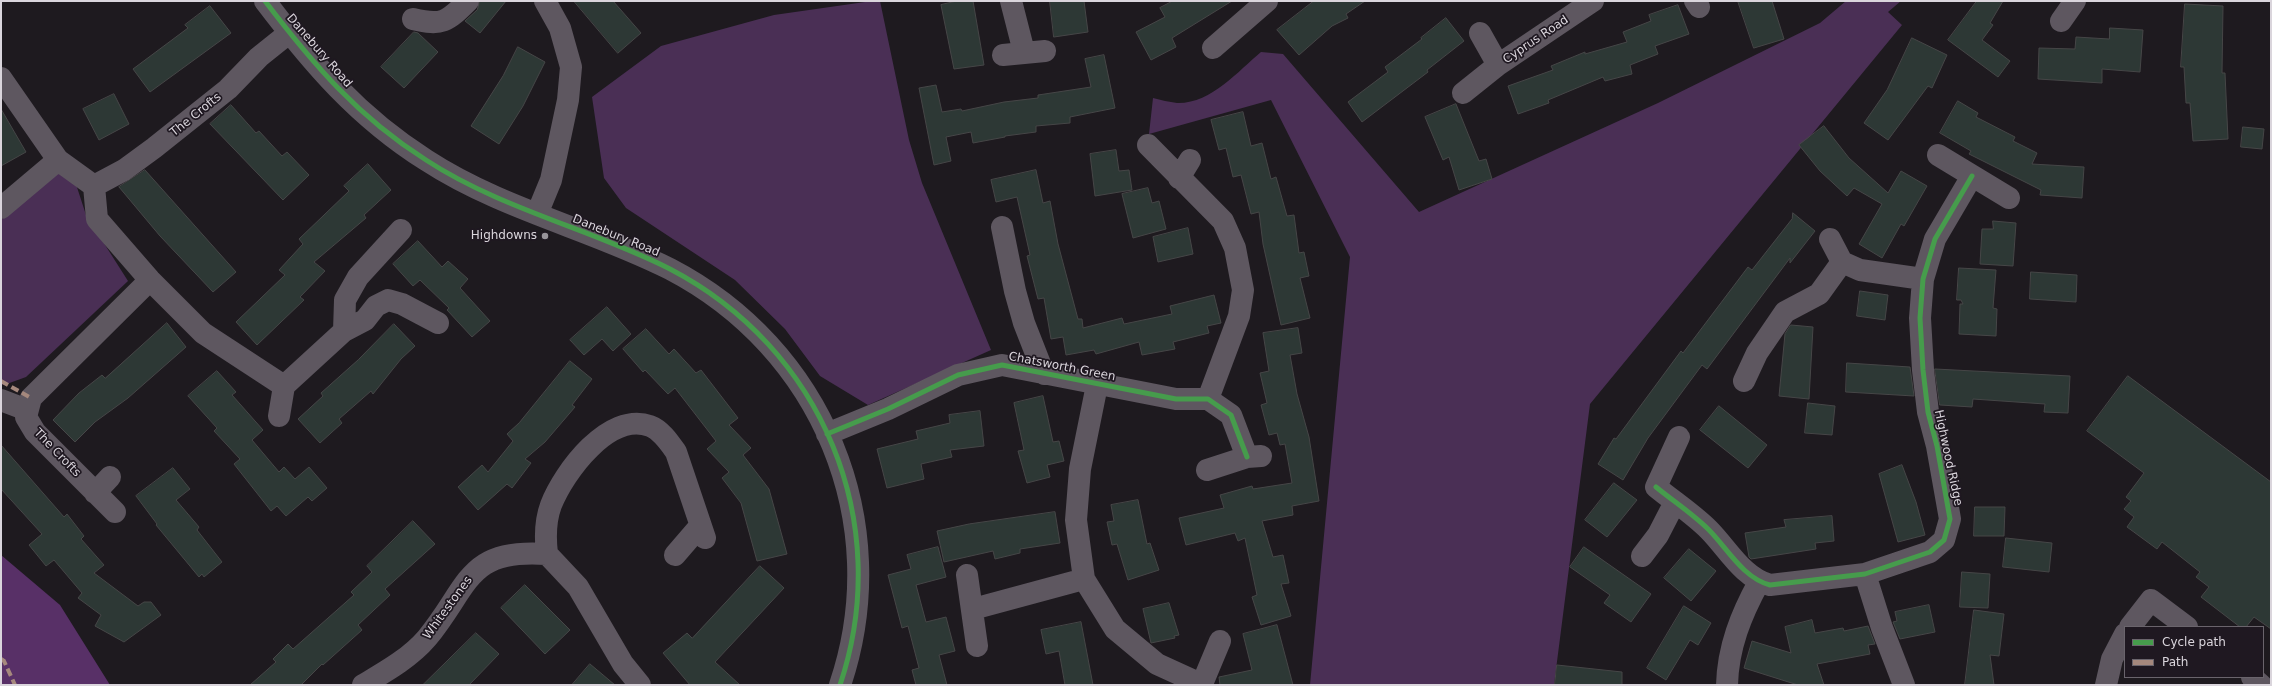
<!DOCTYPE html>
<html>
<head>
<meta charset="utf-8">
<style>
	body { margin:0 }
	#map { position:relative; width:2272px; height:686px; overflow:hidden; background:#1e1a1f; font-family:"DejaVu Sans",sans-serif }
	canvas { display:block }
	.frame { position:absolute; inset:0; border:2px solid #dad5dc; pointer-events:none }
	.legend { position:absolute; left:2124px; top:626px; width:140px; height:52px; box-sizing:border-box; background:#1f1821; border:1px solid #6a646c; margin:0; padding:5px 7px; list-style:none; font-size:12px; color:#dad5dc }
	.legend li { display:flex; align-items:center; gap:8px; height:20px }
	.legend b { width:20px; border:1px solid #6a646c }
</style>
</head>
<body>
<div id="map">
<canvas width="2272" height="686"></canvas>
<div class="frame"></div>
<ul class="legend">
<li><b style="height:5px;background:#469c4c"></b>Cycle path</li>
<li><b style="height:5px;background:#a5887d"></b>Path</li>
</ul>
</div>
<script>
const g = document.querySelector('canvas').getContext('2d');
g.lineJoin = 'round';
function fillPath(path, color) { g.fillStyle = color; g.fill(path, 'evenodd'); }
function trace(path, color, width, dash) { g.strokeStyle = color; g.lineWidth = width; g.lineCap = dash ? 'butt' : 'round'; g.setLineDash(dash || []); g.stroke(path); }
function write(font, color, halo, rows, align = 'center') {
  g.font = font + ' "DejaVu Sans",sans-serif'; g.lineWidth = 3.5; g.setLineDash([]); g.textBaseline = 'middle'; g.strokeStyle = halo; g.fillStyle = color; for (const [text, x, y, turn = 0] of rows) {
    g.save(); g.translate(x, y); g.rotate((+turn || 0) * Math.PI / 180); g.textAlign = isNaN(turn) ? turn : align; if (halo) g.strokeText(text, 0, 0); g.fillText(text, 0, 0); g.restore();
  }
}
fillPath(new Path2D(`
	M872,1h8l29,139 13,43 69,167 -123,55 -48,-29 -35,-47 -50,-49 -109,-72 -22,-30 -12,-81 69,-51 113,-31z
	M1846,1h55l-13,11 14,13 -312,379 -36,281h-244l40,-428 -79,-157 -122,34 4,-36c8,2 16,4 24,5 34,1 61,-32 84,-51l22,2 136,158 239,-109 162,-80z
	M58,173l16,5 12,37 42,66 -102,96 -22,8 -3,-1v-164z`), '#4a2f55');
fillPath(new Path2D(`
	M1,555l59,50 50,80h-109z`), '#583067');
const building = new Path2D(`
	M480,1h26l-26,32 -15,-12 12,-11z
	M574,1h39l28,32 -23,20z
	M957,1h16l11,64 -30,4 -13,-64z
	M1050,1h34l4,31 -34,5z
	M1173,1h59l-60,37 4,9 -25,13 -15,-28 29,-15 -5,-9z
	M1314,1h51l-19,13 2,4 -16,8 -33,29 -22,-25z
	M1738,1h34l12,38 -30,9z
	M1977,1h26l-13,22 3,2 -11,15 28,21 -12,16 -50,-37z
	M2185,4l38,2 -1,67h3l3,66 -35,2 -3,-38h-4l-2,-36h-3z
	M1678,5l11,29 -34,12 3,8 -28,11 2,9 -27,7 -2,-4 -55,23 1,3 -31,11 -10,-28 45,-16 -2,-4 34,-14v2l42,-12 -4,-10 28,-11 -2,-6z
	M210,6l21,27 -81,59 -17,-23 55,-41 -3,-3z
	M1446,18l18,23 -37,29 1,2 -66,50 -14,-20 40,-30 -3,-5 37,-28 -1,-1z
	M2110,28l33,2 -3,42 -38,-3v14l-64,-4 1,-31 36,1 1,-12 33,2z
	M414,32l4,1 20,19 -34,36 -23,-21z
	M1912,38l35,17 -15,33 -4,-2 -40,54 -24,-17 23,-33z
	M518,47l27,15 -22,44 -24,38 -28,-18 32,-50z
	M1104,55l11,53 -45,9v6l-34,3v6l-31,4v1l-32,6 -2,-11 -25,5 5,24 -17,4 -15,-77 17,-3 6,27 19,-3 1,2 42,-9 34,-4v-3l53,-8 -6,-28z
	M114,94l15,30 -30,16 -16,-31z
	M1958,101l20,12 -2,4 39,20 -2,4 24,12 -5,11 52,3 -2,31 -42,-3 1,-5 -72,-36 2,-3 -31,-18z
	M1456,104l23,57 7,-2 6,20 -33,11 -10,-33 -6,3 -18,-43z
	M231,105l25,28 3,-2 23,25 5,-4 22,23 -26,25 -73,-76z
	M1,109l25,43 -25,14z
	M1243,112l8,34 11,-3 9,36 5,-2 11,39 7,-1 5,38 5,-1 5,24 -9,2 10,40 -29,7 -18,-81 -4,-32 -8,2 -10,-39 -8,2 -7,-29 -7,2 -8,-30z
	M1824,126l25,32 39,35 13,-22 26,15 -23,40 -3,-2 -19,34 -23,-14 23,-40 -28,-16 -7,8 -27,-25 -21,-26z
	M2243,127l21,2 -2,20 -21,-2z
	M1116,150l3,21 10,-1 3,20 -37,6 -5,-42z
	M368,164l23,26 -27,25 2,3 -52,44 11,9 -25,26 4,3 -47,45 -21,-23 49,-47 -6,-5 24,-26 -4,-5 50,-48 -5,-5z
	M145,170l91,102 -23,20 -53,-56 -41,-49z
	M1036,170l7,33 7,-2 8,43 20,75h4l1,9 39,-10 2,6 48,-10 -2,-8 44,-11 7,28 -14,3 2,7 -36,9 2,7 -33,6 -3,-13 -43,12 -2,-4 -28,5 -3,-18 -12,2 -7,-41 -6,1 -11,-43 3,-1 -13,-58 -21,5 -5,-22z
	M1148,188l4,15 7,-2 7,28 -33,9 -11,-44z
	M1793,213l22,18 -25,32v-5l-83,111 -5,-4 -54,73 -25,42 -25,-16 16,-26 2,1 65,-88 2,2 65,-86 4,3 40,-51z
	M1993,221l23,2 -3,43 -33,-2 2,-35h11z
	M1188,228l5,26 -35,8 -5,-25z
	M418,241l24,26 6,-6 20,18 -8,9 30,33 -18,16 -25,-27 2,-2 -29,-28 -7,6 -20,-22z
	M1959,268l37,2 -3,38 4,1 -1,27 -37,-2 1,-30h3l-2,-4h-4z
	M2031,272l46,3 -1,27 -46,-3z
	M1860,291l28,4 -3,25 -28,-4z
	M607,307l24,27 -18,17 -11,-12 -18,16 -14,-15z
	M167,323l19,24 -58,51 -33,24 -20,20 -22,-22 26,-27 23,-18 3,3z
	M394,324l21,22 -14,13 -28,35 -2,-3 -32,28 3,4 -22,20 -22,-24 25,-23 -2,-3 37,-33z
	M1791,325l22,2 -4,72 -30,-3 6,-62z
	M1298,328l4,25 -12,2 7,39 12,43 10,64 -27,5 1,9 -31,6 11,36 10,-2 6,28 -8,1 10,32 -30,9 -9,-28 5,-2 -12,-57 -7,3 -3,-8 -49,12 -7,-27 45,-10 -4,-13 32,-9 1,3 39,-6 -7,-39 -5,1 -3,-12 -8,2 -8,-30 6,-2 -7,-30 9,-2 -6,-38z
	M646,329l23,25 5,-5 22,24 5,-3 37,48 -9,7 22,23 -8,7 26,34 18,65 -30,7 -16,-58 -19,-25 7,-6 -22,-23 9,-8 -41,-53 -7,6 -23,-24 -2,2 -20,-23z
	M570,361l22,18 -20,26 3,2 -30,35 -20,17 6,4 -19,25 -5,-4 -29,26 -20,-23 24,-22 6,7 25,-31 -6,-7 12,-11z
	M1847,363l63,4 4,29 -68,-4z
	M1935,369l135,7 -2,37 -24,-1 1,-8 -72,-5 -1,8 -32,-2z
	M217,371l19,21 -4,3 31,35 -11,10 27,32 5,-5 11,12 14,-12 18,21 -15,13 -4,-4 -22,19 -9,-10 -6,5 -37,-47 6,-5 -26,-28 3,-3 -29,-32z
	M2128,376l143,106v147l-17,-12 -8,10h-6l-39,-30 8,-10 -13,-10 4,-5 -38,-30 -5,7 -30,-22 7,-10 -10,-8 7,-8 -5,-4 18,-24 -57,-42z
	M1043,396l10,46 6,-1 5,20 -17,4 3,12 -23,6 -9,-32 6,-1 -10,-47z
	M1808,403l27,3 -3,29 -27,-2z
	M1719,406l48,39 -19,23 -48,-38z
	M980,411l4,35 -34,4 2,7 -31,7 3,15 -37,9 -10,-39 41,-10 -2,-8 34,-8 -1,-8z
	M1,445l63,72 3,-3 17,22 -3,3 23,26 -10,8 44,33 6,-4h7l10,13 -37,27 -29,-16 6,-11 -23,-17 4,-5 -28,-33 -8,6 -17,-21 13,-11 -41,-45z
	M1902,465l14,37 9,33 -27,7 -19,-68z
	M173,468l17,21 -14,11 23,27 -2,3 25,32 -18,15 -2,-3 -3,3 -43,-52 1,-1 -21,-28z
	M1614,483l23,17 -30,37 -22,-17z
	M1138,500l9,44 3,-1 9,27 -31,10 -11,-36 -5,1 -5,-23 7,-1 -3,-16z
	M1975,507h30l-1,29h-30z
	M1055,512l5,31 -40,6v4l-25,6 -2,-8 -49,11 -7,-31 32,-7z
	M1832,516l2,25 -19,2 1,6 -65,10 -2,-2 -4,-24 41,-6 -2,-7z
	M413,521l22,23 -50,45 5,6 -32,30 4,5 -39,35 -1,-1 -21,21h-51l26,-23 -3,-3 15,-15 5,5 61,-54 -3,-3 21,-20 -5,-6z
	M2006,538l46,5 -3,29 -46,-5z
	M938,547l8,30 -30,8 10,37 20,-5 9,34 -16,4 8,30h-31l-4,-15 7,-2 -11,-42 -6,2 -14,-53 23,-6 -4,-14z
	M1584,547l67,47 -20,28 -27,-19 6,-8 -40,-28z
	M1689,549l27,22 -25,30 -27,-23z
	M760,566l24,22 -69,74 25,23h-50l-27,-32 24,-20 5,5z
	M1962,572l28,2 -2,34 -28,-1z
	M525,585l45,45 -25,24 -44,-46z
	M1169,603l10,32 -5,1 1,2 -24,5 -8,-34z
	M1929,605l6,27 -35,7 -7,-17 4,-1 -2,-9z
	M1684,606l27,17 -13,22 -8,-5 -24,40 -19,-12z
	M1974,610l30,4 -5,42 -9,-1 4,30h-29z
	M1812,620l3,13 28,-5 1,3 24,-5 7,18 -7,1 2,9 -53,10 7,21h-26l-54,-17 8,-27 39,12 -6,-26z
	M1081,622l12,63h-28l-6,-34 -13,3 -5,-24z
	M1277,625l16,60h-73l-1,-8 33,-7 -9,-36z
	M476,633l23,21 -30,31h-46z
	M590,664l25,21h-43z
	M1557,665l65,7v13h-67z`);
fillPath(building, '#2d3835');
trace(building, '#464647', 1);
trace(new Path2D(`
	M265,1c48,63 93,116 161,159 75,49 165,69 244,109 152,79 225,253 170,416
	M1011,1l13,51
	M1695,1l4,6
	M413,19c29,7 34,3 55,-18
	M2061,21l14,-20
	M1480,33l18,32
	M1213,48l54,-47
	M1003,55l42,-4
	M1,78l57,82 36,26 3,33 53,61 53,53 81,53
	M1463,93l35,-28 95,-64
	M1148,145l75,76 12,27 8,42 -4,26 -31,83
	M1938,155l71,43
	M1179,178l11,-18
	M94,186l30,-16 30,-22 74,-59 31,-32 30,-24
	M1,208l57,-48
	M537,214l14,-34 17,-80 3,-33 -11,-39 -15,-27
	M1002,227l13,64 9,32 20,51
	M1830,239l12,23 18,8 63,9
	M344,331l1,-31 13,-23 43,-47
	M1744,381l13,-28 28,-41 34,-18 23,-32
	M1097,385l-17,84 -4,51 8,59 31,50 42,35 46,21
	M1,400l26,10
	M279,416l5,-30 60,-55 21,-11 11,-14 12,-6 14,4 36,19
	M827,434l61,-25 70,-34 44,-10 174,34h32l23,16 16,42
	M1679,437l-23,50c17,14 37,27 53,43 18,18 34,48 61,55l95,-11 65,-22 14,-12 6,-21 -13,-73 -9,-34 -5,-42 -3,-52 3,-39 12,-40 37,-63
	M1207,470l40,-13 14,-1
	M95,493l15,-16
	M115,512l-80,-80 -9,-15 5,-19 119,-118
	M547,554c-2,-17 -2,-33 4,-49 13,-33 58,-94 99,-79 11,4 19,16 26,26l29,86
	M675,555l25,-29
	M1642,556l16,-21 17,-33
	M1865,574l17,54 22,57
	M967,575l10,71
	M973,609l111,-30
	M2130,627l21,-27 36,27
	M2252,677l9,8
	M1202,684l18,-43
	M363,685c22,-13 47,-27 64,-47 43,-52 39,-90 120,-84l31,33 45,77 17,21
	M1727,685c1,-38 14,-70 32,-103
	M2106,685l6,-26 13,-25`), '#5e5760', 22);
trace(new Path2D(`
	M1,381l30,17
	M1,659l3,2 11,24`), '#a5887d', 4, [8, 4]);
trace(new Path2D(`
	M265,1c48,63 93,116 161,159 75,49 165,69 244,109 152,79 225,253 170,416
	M827,434l61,-25 70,-34 44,-10 174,34h32l23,16 16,42
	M1656,487c17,14 37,27 53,43 18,18 34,48 61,55l95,-11 65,-22 14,-12 6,-21 -13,-73 -9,-34 -5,-42 -3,-52 3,-39 12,-40 37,-63`), '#469c4c', 5);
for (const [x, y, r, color] of [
	[545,236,4,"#98949a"]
]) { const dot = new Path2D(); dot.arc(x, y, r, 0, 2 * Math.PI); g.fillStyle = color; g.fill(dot); trace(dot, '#1f1821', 1.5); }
write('12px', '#dad5dc', '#1f1821', [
	["Cyprus Road",1536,40,-34],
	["Danebury Road",319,51,49],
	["The Crofts",196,115,-39],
	["Danebury Road",616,236,22],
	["Chatsworth Green",1062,367,11],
	["The Crofts",57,453,46],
	["Highwood Ridge",1948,458,78],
	["Whitestones",448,608,-54]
]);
write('12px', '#dad5dc', '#1f1821', [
	["Highdowns",537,236]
], 'right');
</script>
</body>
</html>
